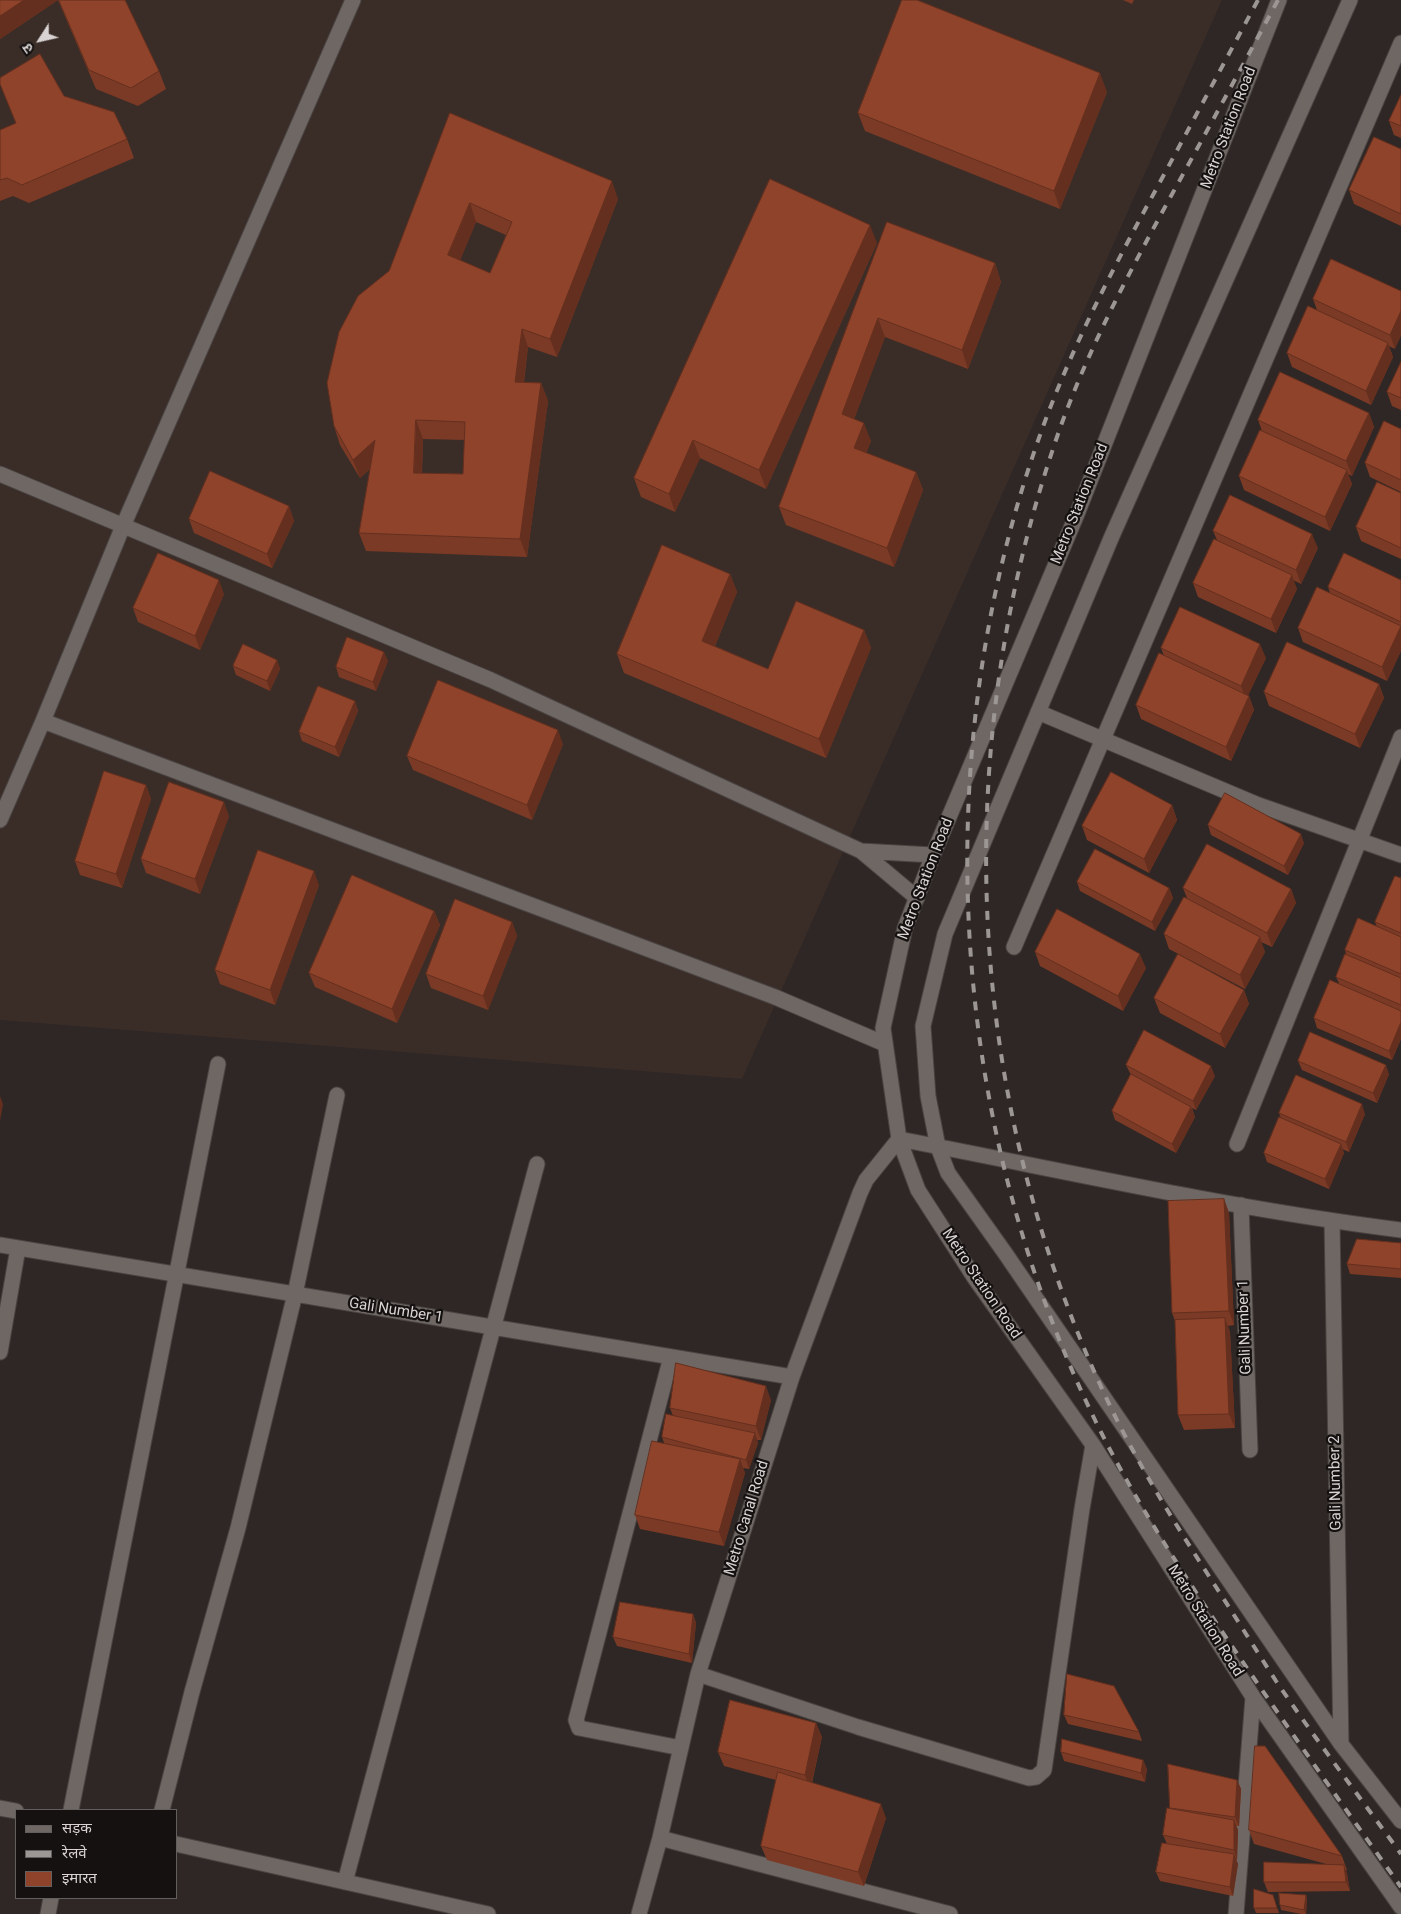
<!DOCTYPE html>
<html>
<head>
<meta charset="utf-8">
<style>
	body { margin:0 }
	#map { position:relative; width:1401px; height:1914px; overflow:hidden; background:#2e2725; font-family:Roboto,"Noto Sans Devanagari",sans-serif }
	canvas { display:block }
	.legend { position:absolute; left:15px; top:1809px; width:162px; height:90px; box-sizing:border-box; background:#141110; border:1px solid #635f5e; margin:0; padding:6px 9px; list-style:none; font-size:15px; color:#d9d4d3 }
	.legend li { display:flex; align-items:center; gap:10px; height:25px }
	.legend b { width:25px; border:1px solid #635f5e }
	.north { position:absolute; left:15px; top:15px; width:50px; height:50px; -webkit-text-stroke:4px #141110; paint-order:stroke; rotate:235deg; font-size:14px; font-weight:700; line-height:20px; text-align:center; color:#d9d4d3 }
	.north::after { content:''; display:block; margin:auto; width:18px; height:22px; background:#d9d4d3; clip-path:polygon(50% 0,100% 100%,50% 72%,0 100%) }
</style>
</head>
<body>
<div id="map">
<canvas width="1401" height="1914"></canvas>
<ul class="legend">
<li><b style="height:6px;background:#6f6764"></b>सड़क</li>
<li><b style="height:6px;background:#9c9795"></b>रेलवे</li>
<li><b style="height:14px;background:#8f432b"></b>इमारत</li>
</ul>
<div class="north">उ</div>
</div>
<script>
const g = document.querySelector('canvas').getContext('2d');
g.lineJoin = 'round';
function fillPath(path, color) { g.fillStyle = color; g.fill(path, 'evenodd'); }
function trace(path, color, width, dash) { g.strokeStyle = color; g.lineWidth = width; g.lineCap = dash ? 'butt' : 'round'; g.setLineDash(dash || []); g.stroke(path); }
function write(font, color, halo, rows, align = 'center') {
  g.font = font + ' Roboto,sans-serif'; g.lineWidth = 4.5; g.setLineDash([]); g.textBaseline = 'middle'; g.strokeStyle = halo; g.fillStyle = color; for (const [text, x, y, turn = 0] of rows) {
    g.save(); g.translate(x, y); g.rotate((+turn || 0) * Math.PI / 180); g.textAlign = isNaN(turn) ? turn : align; if (halo) g.strokeText(text, 0, 0); g.fillText(text, 0, 0); g.restore();
  }
}
fillPath(new Path2D(`
	M0,0h1222l-480,1079 -742,-59z`), '#3a2d28');
const minor = new Path2D(`
	M1279,0l-202,514 -144,341 -28,73 -22,100 16,111 19,51 56,87 119,168 160,252 148,210
	M1350,0l-238,536 -167,398 -22,92 5,70 10,51 10,26 57,80 336,491 60,77
	M0,474l491,206 370,171
	M1038,712l218,92 145,51
	M43,721l732,276 110,47
	M0,820l43,-99 80,-195 230,-526
	M917,898l-56,-47 72,4
	M1014,947l387,-904
	M1237,1144l164,-407
	M1241,1205l9,245
	M1332,1221l9,523
	M0,1245l792,132
	M0,1352l18,-104
	M671,1357l-95,363 3,8 102,20
	M698,1674l160,53 171,51 7,-1 8,-7 38,-261 11,-64
	M0,1808l16,3
	M71,1810l147,-746
	M162,1810l30,-118 46,-164 57,-234 42,-199
	M660,1838l290,76
	M176,1844l312,70
	M345,1882l192,-718
	M48,1914l3,-16
	M639,1914l21,-76 38,-164 94,-297 68,-184 6,-13 33,-41c167,32 333,70 502,91
	M1236,1914l17,-217`);
trace(minor, '#494341', 17);
trace(minor, '#6f6764', 15);
trace(new Path2D(`
	M1258,0c-33,61 -65,121 -98,182 -43,79 -85,158 -116,242 -118,321 -99,689 51,996 35,72 78,138 122,204 60,89 122,176 184,263
	M1278,0c-35,65 -71,131 -107,196 -42,77 -84,155 -113,238 -111,320 -94,672 55,978 30,61 66,118 103,175 20,31 40,63 60,94 40,59 83,115 125,173`), '#9c9795', 4, [9, 9]);
fillPath(new Path2D(`
	M0,0h125l34,71 7,18 -28,17 -42,-17 -38,-89 -58,39z
	M1123,0h11l-2,4z
	M0,84l64,12 63,43 7,19 -105,45 -16,-7 -13,5v-71l16,-6z
	M1107,92l-47,117 -195,-78 -7,-18z
	M1401,95v43l-7,-3 -5,-14z
	M450,113l168,86 -61,158 -29,-10 -4,35 17,1 7,18 -21,156 -161,-6 -7,-18 11,-64 -10,9 -20,-33 -6,-19 55,-155zM476,222l30,13 -16,38 -30,-13zM423,439l42,1 -2,34 -41,-1z
	M1401,149v77l-47,-22 -5,-14z
	M887,222l108,41 6,19 -33,87 -83,-32 -31,82 17,22 -5,12 50,19 7,18 -29,77 -108,-42 -7,-18z
	M877,243l-111,246 -66,-31 -25,54 -34,-15 -7,-19z
	M1401,291l-6,58 -6,-3 4,11 -22,48 -79,-38 -5,-14 30,-43 -4,-11z
	M1401,362v48l-9,-4 -5,-14z
	M1369,413l5,14 -22,49 -4,-2 4,10 -22,47 -86,-41 -5,-14 23,-45 -4,-11z
	M1401,429v63l-31,-15 -5,-14z
	M1401,493v66l-40,-18 -5,-14z
	M289,506l5,15 -22,47 -78,-35 -5,-14z
	M1213,531l105,17 -17,36 -8,-4 4,9 -21,44 -78,-36 -5,-14 24,-43z
	M730,574l7,18 -22,54 53,23 96,-39 7,18 -45,110 -202,-85 -7,-19z
	M1401,580v71l-14,30 -84,-39 -5,-14 32,-35 -2,-6z
	M224,594l-24,56 -62,-28 -5,-14z
	M1161,648l105,10 -18,37 1,1 5,14 -23,51 -90,-42 -5,-14 28,-49z
	M277,660l3,9 -10,22 -34,-16 -3,-9z
	M388,661l-12,30 -37,-14 -3,-10z
	M1379,684l5,14 -24,50 -91,-42 -5,-14z
	M355,701l3,10 -19,46 -37,-16 -3,-9z
	M563,744l-31,76 -119,-50 -6,-14z
	M146,785l5,14 -29,89 -42,-13 -5,-14z
	M1172,805l5,15 -28,53 -62,-33 -5,-14z
	M229,816l-29,78 -54,-21 -5,-14z
	M1208,825l96,18 -16,32 -77,-40z
	M1401,878v161l-9,21 -75,-32 -3,-10 25,-35 -3,-6 10,-23 -1,-4 32,-23 -2,-5z
	M1077,882l92,6 4,10 -18,33 -75,-40z
	M319,885l-44,120 -55,-21 -5,-14z
	M1183,888l108,1 5,14 -24,44 -11,-5 4,10 -20,37 -76,-40 -5,-15 23,-36z
	M434,911l6,14 -43,98 -82,-36 -6,-14z
	M512,922l5,14 -29,74 -57,-22 -5,-14z
	M1035,952l111,16 -23,43 -83,-45z
	M1244,990l5,14 -24,44 -65,-35 -6,-15z
	M1298,1061l91,13 -12,29 -75,-33z
	M1126,1065l89,11 -19,34 -4,-2 3,9 -19,36 -61,-33 -3,-9 19,-36z
	M1279,1113l86,1 -16,38 -7,-3 2,4 -15,36 -62,-27 -3,-9 17,-35z
	M1224,1199l5,14 5,112 -6,1 2,6 5,96 -51,2 -6,-15 -3,-94 -3,-8z
	M1401,1243v35l-51,-4 -3,-10z
	M771,1400l-10,40h-4l1,3 -9,26 -6,-1 2,5 -21,73 -84,-17 -5,-14 29,-72 -2,-6 11,-21 -3,-8z
	M693,1614l3,9 -4,40 -75,-17 -4,-9z
	M1064,1715l75,17 3,9 -74,-17z
	M816,1723l6,14 -10,46 74,35 -22,68 -97,-26 -6,-14 15,-66 -52,-14 -6,-14z
	M1061,1752l82,8 4,9 -2,13 -81,-21z
	M1237,1780l4,9 -2,37h-3l2,4 -1,30h-1l2,4 -5,32 -73,-15 -4,-9 11,-28 -4,-9 7,-26v-1z
	M1249,1830l93,26 5,14h-1l1,4 3,17 -82,1 -4,-10 62,-18 -72,-20z
	M1273,1895l6,18h-23l-2,-5z
	M1306,1895l1,5 -1,14h-5l-20,-4 -1,-5z`), '#7b3a25');
fillPath(new Path2D(`
	M24,0h34l-58,39v-23z
	M1100,73l7,19 -47,117 -6,-18z
	M612,181l6,18 -61,158 -7,-18z
	M470,203l6,19 -21,51 -7,-18z
	M870,225l7,18 -111,246 -7,-19z
	M995,263l6,19 -33,87 -6,-19z
	M1401,311v25l-6,13 -5,-14z
	M878,318l7,19 -36,96 -7,-19z
	M522,329l6,18 -7,54 -6,-19z
	M1388,343l5,14 -22,48 -5,-14z
	M541,383l7,18 -21,156 -7,-18z
	M1369,413l5,14 -22,49 -6,-15z
	M416,420l7,19 -2,52 -7,-18z
	M864,423l7,18 -10,26 -7,-19z
	M375,440l7,18 -22,20 -7,-18z
	M693,440l7,18 -25,54 -6,-18z
	M1347,470l5,14 -22,47 -5,-14z
	M916,472l7,18 -29,77 -7,-19z
	M289,506l5,15 -22,47 -5,-14z
	M1312,534l6,14 -17,36 -5,-14z
	M730,574l7,18 -28,68 -7,-19z
	M1292,575l5,14 -21,44 -5,-14z
	M219,580l5,14 -24,56 -5,-14z
	M1401,626v25l-14,30 -5,-14z
	M864,630l7,18 -45,110 -7,-19z
	M1260,644l6,14 -20,42 -5,-14z
	M384,652l4,9 -12,30 -3,-9z
	M277,660l3,9 -10,22 -3,-10z
	M1379,684l5,14 -24,50 -5,-14z
	M1249,696l5,14 -23,51 -5,-14z
	M355,701l3,10 -19,46 -4,-10z
	M558,730l5,14 -31,76 -5,-15z
	M146,785l5,14 -29,89 -6,-14z
	M224,802l5,14 -29,78 -5,-15z
	M1172,805l5,15 -28,53 -5,-14z
	M1301,834l3,9 -16,32 -4,-9z
	M314,871l5,14 -44,120 -5,-15z
	M1169,888l4,10 -18,33 -3,-9z
	M1291,889l5,14 -24,44 -5,-14z
	M434,911l6,14 -43,98 -5,-14z
	M512,922l5,14 -29,74 -5,-14z
	M1260,937l5,15 -20,37 -5,-14z
	M1140,954l6,14 -23,43 -5,-15z
	M1244,990l5,14 -24,44 -5,-14z
	M1401,1022v17l-9,21 -3,-9z
	M1386,1065l3,9 -12,29 -4,-10z
	M1211,1066l4,10 -19,34 -3,-9z
	M0,1096l3,8 -3,17z
	M1362,1104l3,10 -16,38 -3,-10z
	M1191,1107l4,10 -19,36 -4,-9z
	M1341,1144l3,9 -15,36 -4,-10z
	M1224,1199l5,14 5,112 -5,-14z
	M1225,1318l5,14 5,96 -6,-14z
	M766,1386l5,14 -10,40 -5,-14z
	M755,1433l3,10 -9,26 -3,-9z
	M740,1459l5,14 -21,73 -5,-14z
	M693,1614l3,9 -4,40 -3,-9z
	M816,1723l6,14 -12,52 -5,-14z
	M1143,1760l4,9 -2,13 -4,-9z
	M1237,1780l4,9 -2,37 -4,-9z
	M881,1804l5,14 -22,68 -6,-14z
	M1234,1820l4,10 -1,30 -3,-10z
	M1234,1854l4,10 -5,32 -3,-9z
	M1344,1865l3,9 3,17 -4,-9z
	M1306,1895l1,5 -1,14 -2,-4z`), '#642f1e');
const building = new Path2D(`
	M0,0h24l-24,16z
	M59,0h66l34,71 -28,17 -42,-18z
	M902,0h15l183,73 -46,118 -196,-78z
	M40,54l24,42 50,16 13,27 -105,46 -15,-7 -7,2v-50l16,-7 -16,-39v-6z
	M1401,95v31l-12,-5z
	M450,113l162,68 -62,158 -28,-10 -7,53 26,1 -21,156 -161,-6 16,-93 -22,20 -19,-34 -7,-43 12,-51 19,-36 31,-25zM470,203l42,19 -22,51 -42,-18zM416,420l49,2 -2,52 -49,-1z
	M1374,137l27,12v65l-52,-24z
	M770,179l100,46 -111,245 -66,-30 -24,54 -35,-16z
	M887,222l108,41 -33,87 -84,-32 -36,96 22,9 -10,25 62,24 -29,76 -108,-41z
	M1331,259l70,32v20l-11,24 -77,-36z
	M1308,306l80,37 -22,48 -79,-38z
	M1401,362v36l-14,-6z
	M1280,372l89,41 -23,48 -88,-41z
	M1384,421l17,8v51l-36,-17z
	M1260,430l87,40 -22,47 -86,-41z
	M210,471l79,35 -22,48 -78,-35z
	M1377,482l24,11v55l-45,-21z
	M1230,495l82,39 -16,36 -83,-39z
	M1214,539l78,36 -21,44 -78,-36z
	M662,545l68,29 -28,67 66,28 28,-68 68,29 -45,109 -202,-85z
	M158,553l61,27 -24,56 -62,-28z
	M1344,553l57,27v42l-73,-35z
	M1317,587l84,39 -19,41 -84,-39z
	M1180,607l80,37 -19,42 -80,-38z
	M347,637l37,15 -11,30 -37,-15z
	M1287,642l92,42 -24,50 -91,-42z
	M243,644l34,16 -10,21 -34,-15z
	M1159,653l90,43 -23,51 -90,-42z
	M438,680l120,50 -31,75 -120,-49z
	M318,686l37,15 -20,46 -36,-15z
	M104,771l42,14 -30,89 -41,-13z
	M1111,772l61,33 -28,54 -62,-33z
	M169,782l55,20 -29,77 -54,-20z
	M1225,793l76,41 -17,32 -76,-41z
	M1207,844l84,45 -24,44 -84,-45z
	M1095,849l74,39 -17,34 -75,-40z
	M258,850l56,21 -44,119 -55,-20z
	M352,875l82,36 -42,98 -83,-36z
	M1395,876l6,2v55l-26,-11z
	M1184,897l76,40 -20,38 -76,-41z
	M455,899l57,23 -29,74 -57,-22z
	M1057,909l83,45 -22,42 -83,-44z
	M1358,918l43,19v37l-56,-24z
	M1178,954l66,36 -24,44 -66,-36z
	M1345,954l56,24v27l-65,-28z
	M1330,980l71,31v11l-12,29 -75,-33z
	M1144,1030l67,36 -18,35 -67,-36z
	M1310,1032l76,33 -13,28 -75,-32z
	M1131,1074l60,33 -19,37 -60,-33z
	M1296,1075l66,29 -16,38 -67,-29z
	M1279,1117l62,27 -16,35 -61,-26z
	M1224,1199l5,112 -57,2 -4,-112z
	M1357,1239l44,4v26l-54,-5z
	M1225,1318l4,96 -51,1 -3,-95z
	M676,1363l90,23 -10,40 -86,-18z
	M666,1414l89,19 -9,27 -84,-23z
	M652,1441l88,18 -21,73 -84,-17z
	M620,1602l73,12 -4,40 -76,-17z
	M1067,1674l47,12 25,46 -75,-17z
	M730,1700l86,23 -11,52 -87,-23z
	M1062,1739l81,21 -2,13 -80,-21z
	M1255,1746h10l77,110 -93,-26z
	M1168,1764l69,16 -2,37 -65,-9z
	M778,1772l103,32 -23,68 -97,-26z
	M1167,1808l67,12v30l-71,-15z
	M1162,1843l72,11 -4,33 -74,-15z
	M1264,1862l80,3 2,17h-82z
	M1254,1889l19,6 4,13h-23z
	M1279,1893l27,2 -2,15 -24,-5z`);
fillPath(building, '#8f432b');
trace(building, '#642f1e', 1);
write('15px', '#d9d4d3', '#141110', [
	["Metro Station Road",1229,128,-69],
	["Metro Station Road",1080,504,-68],
	["Metro Station Road",926,879,-69],
	["Metro Station Road",981,1284,56],
	["Gali Number 1",396,1311,9],
	["Gali Number 1",1245,1327,-92],
	["Gali Number 2",1336,1483,-91],
	["Metro Canal Road",747,1518,-73],
	["Metro Station Road",1205,1621,58]
]);
</script>
</body>
</html>
